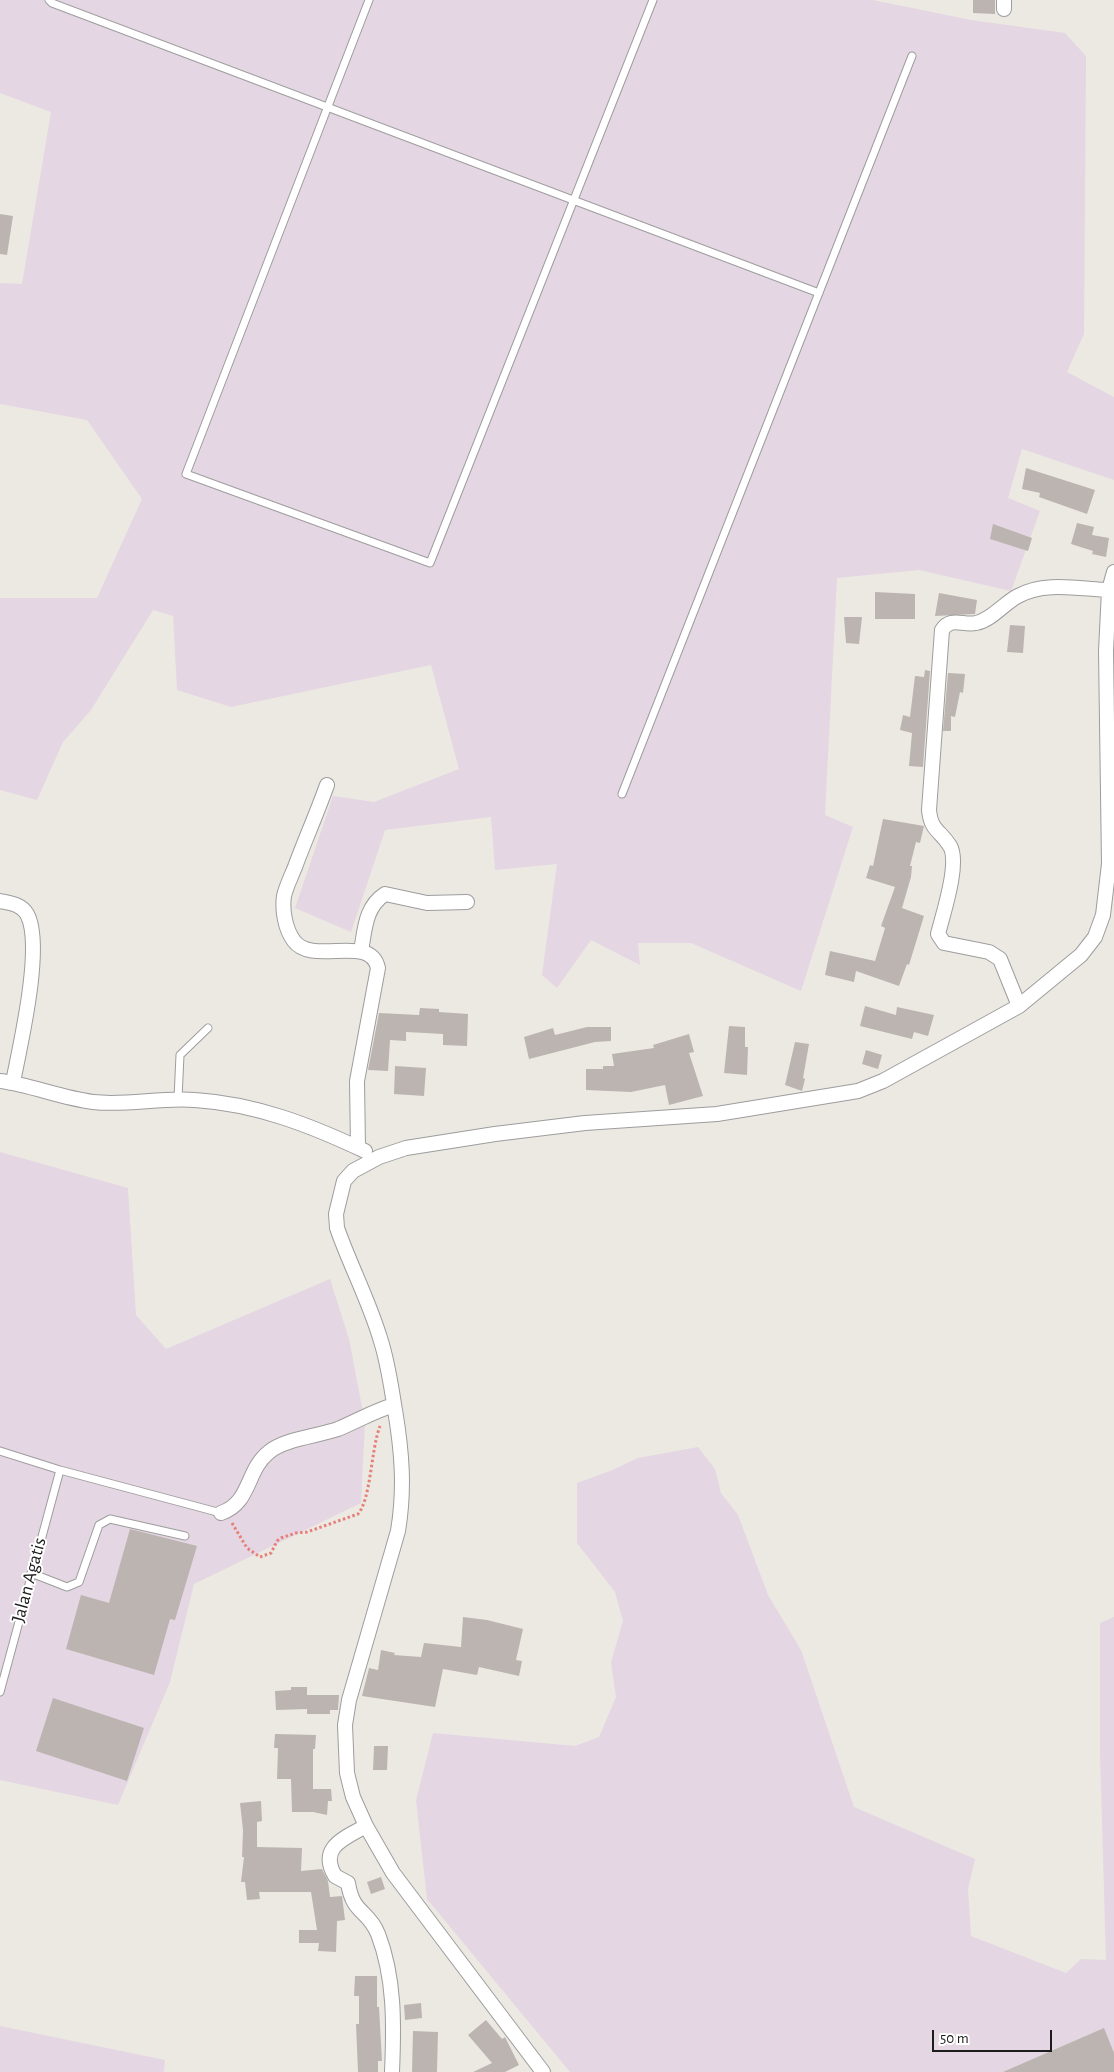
<!DOCTYPE html>
<html>
<head>
<meta charset="utf-8">
<style>
	body { margin:0 }
	#map { position:relative; width:1114px; height:2072px; overflow:hidden; background:#ece9e3; font-family:"Alegreya Sans",sans-serif }
	canvas { display:block }
	.scale { position:absolute; left:932px; top:2030px; width:120px; height:22px; box-sizing:border-box; border:2px solid #1c1c1c; border-top:0; padding-left:6px; font-size:15px; line-height:18px; white-space:nowrap; color:#1c1c1c; -webkit-text-stroke:4px #fff; paint-order:stroke }
</style>
</head>
<body>
<div id="map">
<canvas width="1114" height="2072"></canvas>
<div class="scale">50 m</div>
</div>
<script>
const g = document.querySelector('canvas').getContext('2d');
g.lineJoin = 'round';
function fillPath(path, color) { g.fillStyle = color; g.fill(path, 'evenodd'); }
function trace(path, color, width, dash) { g.strokeStyle = color; g.lineWidth = width; g.lineCap = dash ? 'butt' : 'round'; g.setLineDash(dash || []); g.stroke(path); }
function write(font, color, halo, rows, align = 'center') {
  g.font = font + ' "Alegreya Sans",sans-serif'; g.lineWidth = 4; g.setLineDash([]); g.textBaseline = 'middle'; g.strokeStyle = halo; g.fillStyle = color; for (const [text, x, y, turn = 0] of rows) {
    g.save(); g.translate(x, y); g.rotate((+turn || 0) * Math.PI / 180); g.textAlign = isNaN(turn) ? turn : align; if (halo) g.strokeText(text, 0, 0); g.fillText(text, 0, 0); g.restore();
  }
}
fillPath(new Path2D(`
	M0,0h873l98,20 94,13 21,23 -2,278 -17,38 47,25v83l-92,-31 -14,49 32,13 -29,80 -92,-21 -82,8 -12,237 28,12 -52,164 -110,-48h-53l2,22 -49,-25 -34,48 -15,-13 15,-111 -62,6 -4,-53 -106,13 -34,102 -56,-24 38,-112 41,6 85,-33 -28,-104 -200,42 -54,-17 -4,-74 -20,-6 -62,100 -28,32 -26,58 -37,-10v-192h97l45,-99 -55,-79 -87,-16v-121l22,1 29,-172 -51,-19z
	M0,1152l128,36 8,127 30,34 164,-70 19,60 16,84 -4,80 -167,81 -24,98 -52,123 -118,-25z
	M698,1447l17,22 6,24 17,22 30,80 33,55 53,157 121,52 -7,30 3,47 95,37 15,-14 25,1 -6,-207v-130l14,-6v455h-544l-143,-173 -11,-99 17,-67 142,13 24,-9 17,-40 -5,-35 12,-41 -8,-29 -38,-49v-60l33,-12 28,-13z
	M0,2026l165,34 -1,12h-164z`), '#e4d6e2');
fillPath(new Path2D(`
	M973,0h22v14l-22,-1z
	M0,214l13,2 -6,39 -7,-1z
	M1026,468l69,22 -8,24 -48,-17 1,-4 -18,-4z
	M1077,523l17,4 -2,8 17,3 -3,19 -14,-3 1,-3 -22,-7z
	M993,524l39,14 -4,13 -38,-12z
	M875,592l40,2v25h-40z
	M939,593l38,7 -2,14 -40,2z
	M844,617h18l-3,27 -13,-1z
	M1010,625l15,1 -2,27 -16,-1z
	M925,670l5,1 -7,96 -14,-1 3,-33 -12,-3 3,-15 7,2 5,-41 9,1z
	M948,673l17,1 -2,19 -3,-1 -5,25 -4,-1v15h-8z
	M883,819l41,7 -4,17 -4,-1 -6,24h2l-1,11 -9,31 22,8 -15,49 -2,-1 -8,22 -43,-15 -2,11 -29,-7 5,-24 45,10 10,-33 -4,-2 14,-39 -29,-9 4,-13 3,1z
	M865,1006l31,9 1,-8 37,8 -6,21 -14,-4 -2,7 -52,-13z
	M420,1008l19,1v3l29,2 -1,32 -24,-1v-11l-37,-2v9l-16,-1 -2,31 -20,-1 11,-57 40,2z
	M729,1026l16,1v20h3l-1,28 -23,-2z
	M587,1027h24v14l-16,1 -66,17 -5,-22 29,-9 2,7z
	M689,1034l5,18 -5,1 14,43 -34,9 -4,-20 -34,7 -45,-2v-21h17v-3h11l-2,-12 42,-6 -1,-3z
	M795,1042l14,2 -6,34 2,1 -3,12 -17,-6z
	M866,1050l16,5 -4,14 -16,-5z
	M395,1066l31,2 -2,28 -30,-2z
	M130,1529l67,17 -22,74 -5,-1 -16,56 -88,-26 15,-54 28,8z
	M463,1617l24,3 36,9 -7,31 6,1 -3,15 -40,-9 -2,8 -34,-6 -8,38 -73,-11 7,-28 9,2 3,-20 14,3 -1,2 27,2 3,-14 37,4z
	M291,1687h16v8h32l-1,15h-8v4h-23v-5l-31,1 -1,-19 16,-1z
	M53,1698l91,30 -17,53 -91,-30z
	M275,1734l41,1 -1,14h-2v40h18l1,12h-4l-1,14 -14,-3h-21l-1,-33h-14l1,-31h-4z
	M374,1746h14l-1,24h-14z
	M261,1801l1,20 -5,1v25l45,1 -1,23 21,-2 6,12 2,16 12,-1 3,24 -8,1 -1,31 -18,-1 1,-8h-20v-13h18l-6,-38h-52l1,7 -13,1 -2,-18h-4l3,-25h-2l1,-27 -3,-27z
	M381,1877l4,12 -14,5 -4,-12z
	M355,1976h22v31h2l3,54h-4v11h-20l-2,-48h3v-28h-5z
	M421,2003l1,15 -17,2 -1,-15z
	M486,2020l16,19 3,-2 14,28 -14,7h-32l19,-9 -24,-28z
	M1104,2028l10,25v19h-111z
	M413,2031l25,1 -1,40h-25z`), '#bcb4b0');
const service = new Path2D(`
	M49,0l3,3 767,290
	M369,0l-183,474 244,89 223,-563
	M622,794l290,-738
	M178,1099l2,-44 28,-27
	M0,1451l60,19 161,43
	M31,1573l36,14 12,-5 20,-57 11,-6 75,17
	M0,1692l60,-222`);
const minor = new Path2D(`
	M1004,9v-9
	M327,785c-10,28 -22,55 -32,82 -4,10 -9,20 -11,29 -2,14 1,33 10,45 19,25 76,-8 84,27l-21,113 1,66
	M0,901c10,2 21,3 27,13 17,31 -7,132 -14,168
	M361,951c4,-22 4,-44 24,-57l42,9 40,-1
	M1019,1006l-19,-47 -11,-7 -45,-9 -6,-9c5,-20 22,-71 12,-88 -10,-16 -19,-15 -21,-36l13,-180c9,-14 21,-4 34,-7 16,-3 28,-20 42,-27 26,-15 62,-7 91,-6
	M0,1081c31,4 61,17 93,21 34,4 68,-5 102,-2 61,4 115,25 170,51
	M221,1513c30,-10 25,-43 48,-61 15,-13 49,-16 69,-23 19,-8 36,-18 56,-24
	M366,1826c-21,12 -48,21 -31,50l13,7c5,32 20,26 30,51 17,44 16,91 14,138
	M543,2072l-150,-199 -27,-47 -13,-29 -6,-24 -2,-48 4,-25 49,-169c7,-42 4,-79 -3,-121 -4,-24 -7,-48 -15,-72 -11,-37 -30,-73 -43,-110l-1,-14 8,-33 9,-10 26,-14 27,-9 89,-14 90,-11 132,-9 141,-23 25,-10 136,-75 62,-51 14,-18 8,-22 6,-51 -3,-213 3,-61 5,-18`);
trace(service, '#9d9d9d', 9);
trace(minor, '#9d9d9d', 16);
trace(new Path2D(`
	M232,1523l15,25 13,9 11,-4 6,-12 4,-3 15,-5 11,-1 51,-18c13,-15 13,-65 22,-88`), '#e77f79', 3, [2.5, 2.5]);
trace(service, '#fff', 7);
trace(minor, '#fff', 14);
write('19px', '#1c1c1c', '#fff', [
	["Jalan Agatis",29,1580,-75]
]);
</script>
</body>
</html>
